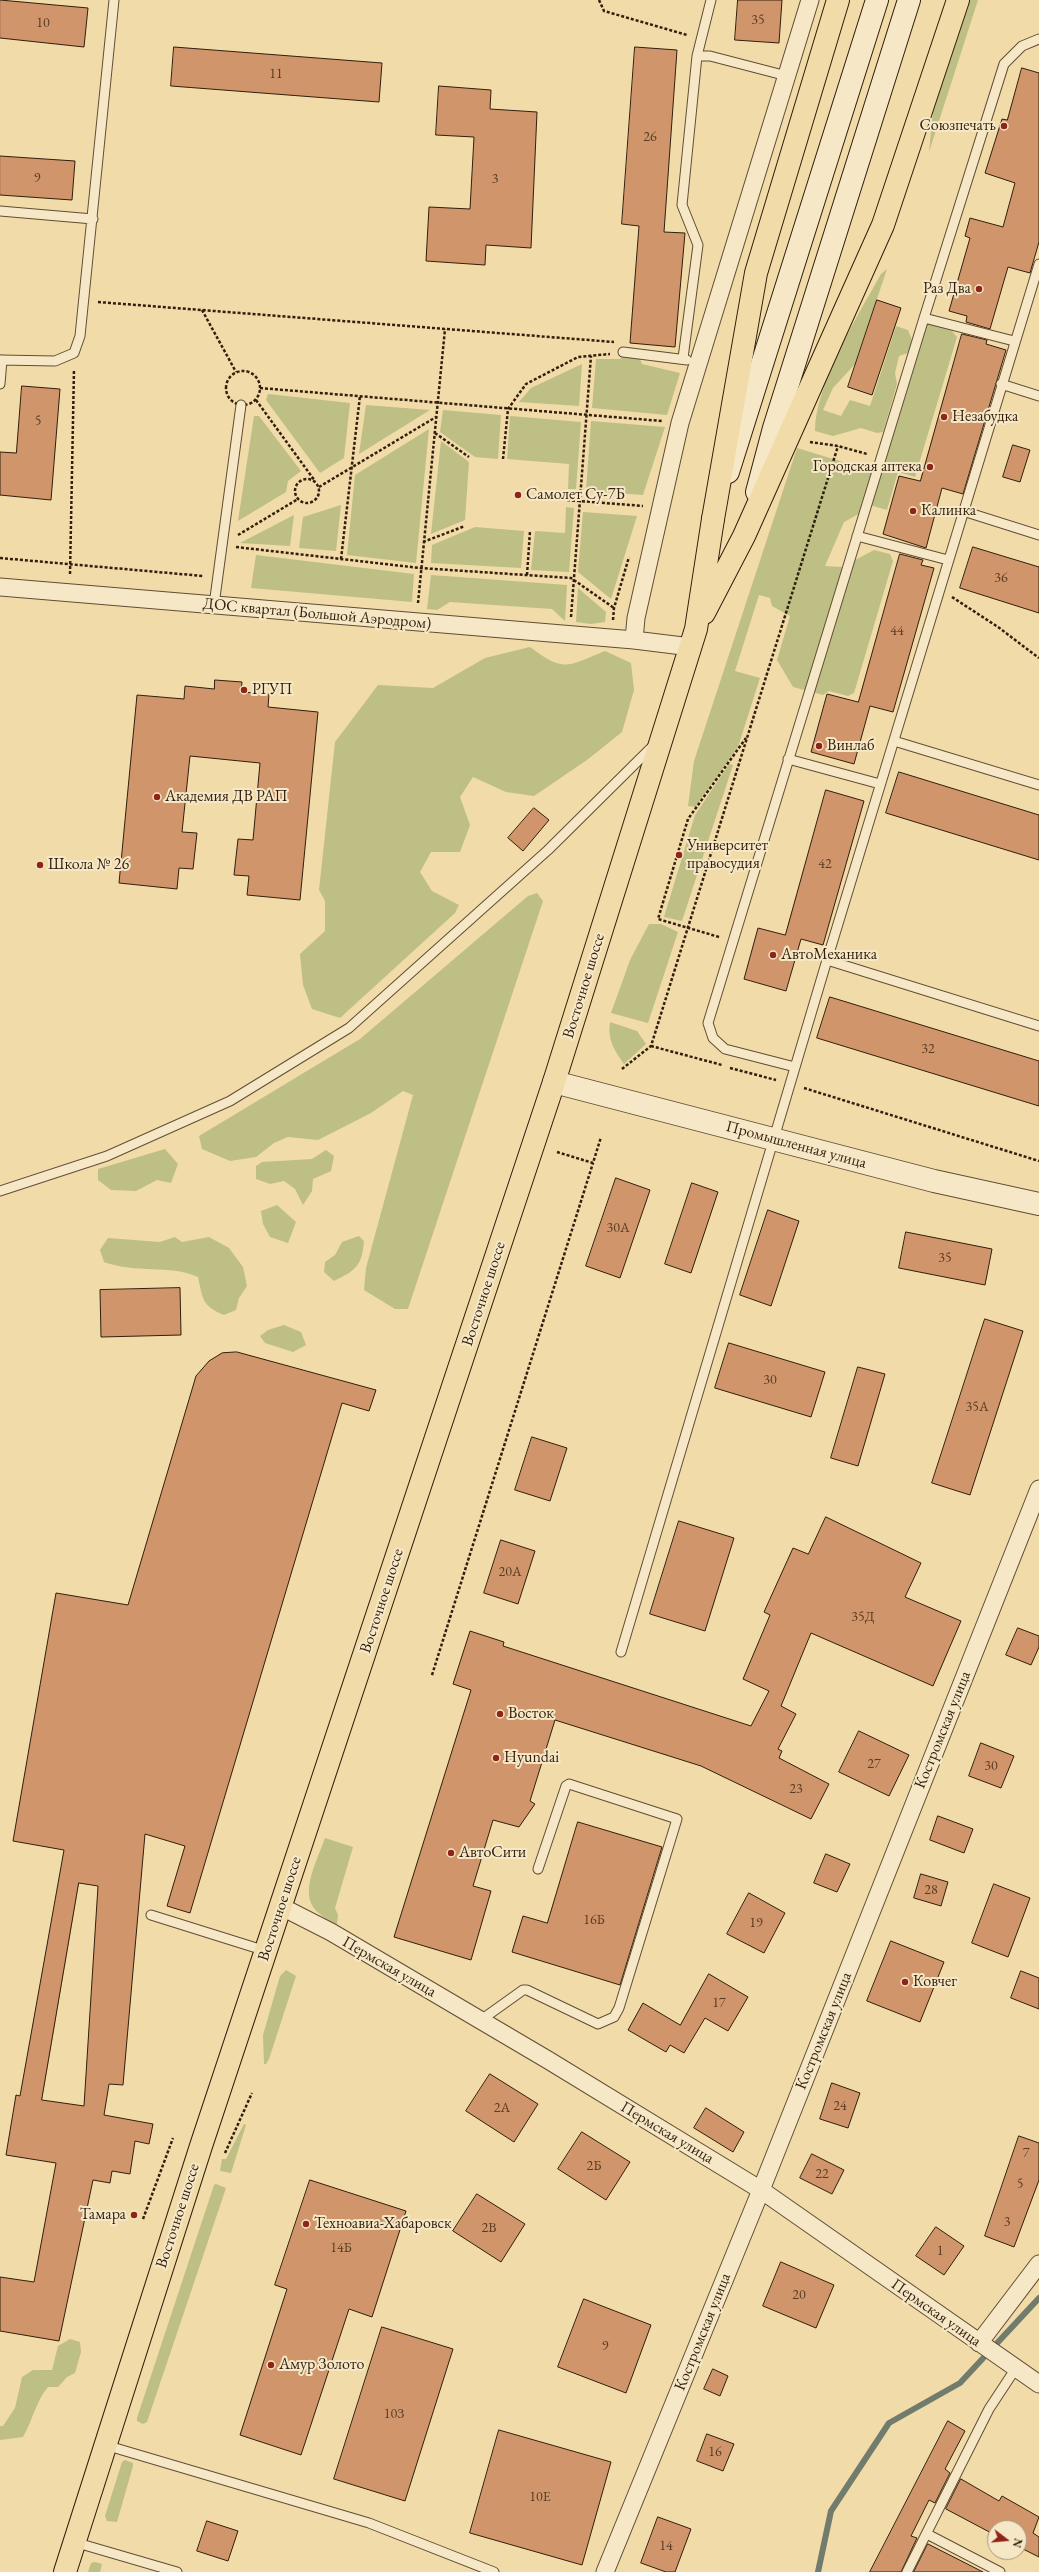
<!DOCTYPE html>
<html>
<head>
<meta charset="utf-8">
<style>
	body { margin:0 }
	#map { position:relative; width:1039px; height:2572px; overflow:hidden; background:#f1dba9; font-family:"EB Garamond",serif }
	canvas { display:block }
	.north { position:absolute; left:987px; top:2520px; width:40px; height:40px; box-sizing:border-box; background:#f6e8c7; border:1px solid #a7977d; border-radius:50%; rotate:106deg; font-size:11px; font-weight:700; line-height:16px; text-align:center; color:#311e0d }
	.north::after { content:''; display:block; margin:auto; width:14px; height:18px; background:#8f2418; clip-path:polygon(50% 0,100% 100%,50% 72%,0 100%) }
</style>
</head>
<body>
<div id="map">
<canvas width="1039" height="2572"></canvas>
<div class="north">N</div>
</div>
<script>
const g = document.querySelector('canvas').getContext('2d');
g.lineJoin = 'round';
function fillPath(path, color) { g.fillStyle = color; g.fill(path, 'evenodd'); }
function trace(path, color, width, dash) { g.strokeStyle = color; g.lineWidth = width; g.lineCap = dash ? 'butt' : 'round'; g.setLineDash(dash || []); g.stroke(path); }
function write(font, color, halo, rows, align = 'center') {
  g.font = font + ' "EB Garamond",serif'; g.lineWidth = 4; g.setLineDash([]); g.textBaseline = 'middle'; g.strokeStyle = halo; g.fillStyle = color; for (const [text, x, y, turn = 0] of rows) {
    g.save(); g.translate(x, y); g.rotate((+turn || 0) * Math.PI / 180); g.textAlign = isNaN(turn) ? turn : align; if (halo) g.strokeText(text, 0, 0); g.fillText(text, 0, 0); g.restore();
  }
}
fillPath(new Path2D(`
	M968,0h10l-49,152 4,-41z
	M887,269l-32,95 -22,24 -10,22 18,6 9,-16 20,6 26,-80 12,4 4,10 -4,13 -9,3 -4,17 2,11 -14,48 -6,1 -16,-5 -28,8 -18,-5c0,-46 43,-116 66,-157z
	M928,322l24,9 5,6 -42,140 -17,-5 -11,38 -14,-4 -29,16 -19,44 17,1 32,-17 16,4 3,7 -39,132 -6,3 -19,-5 -6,4 -30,-8 -16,-27 13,-44 -18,-10 -2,-8 -11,-3 -24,76 25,7 -22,69 -43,60 -7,-1 6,-45 103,-313 69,21 14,1z
	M624,355l16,4 2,5 38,9 -13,42 -75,-7 4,-49h24z
	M582,364l-3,42 -60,-4 12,-14z
	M268,394l82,9 -6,55 -24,15 -54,-73z
	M366,405l64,5 -71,44z
	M443,410l58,5 -3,44 -23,-2 -35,-25z
	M254,416h5l42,55 -13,10 -2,11 -48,29z
	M510,416l71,6 -5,67h-8l1,-25 -62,-5z
	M591,421l74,6 -22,68 -57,-4z
	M429,429l-13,134 -69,-8 8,-80z
	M441,441l28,21 -4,58 -34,14z
	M341,505l-5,46 -37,-3 4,-31z
	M566,507l8,1 -5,64 -38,-2 4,-39 30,2z
	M583,512l54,4 -26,83 -33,-27z
	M294,515l-4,31 -50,-3z
	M475,527l49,4 -3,37 -90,-5 1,-18z
	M256,555l158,19 -2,28 -161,-14z
	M431,575l136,10 -2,36 -13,-12 -102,-7 -13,8 -10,-1z
	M578,588l28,24 -1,10 -14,2 -15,-2z
	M530,647c34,26 38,19 75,4l26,12 3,27 -12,42 -35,28 -53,36 -28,-4 -33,-15 -13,20 10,28 -10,27h-29l-11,20 12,19 27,14 -4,8 -115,105 -28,-9 -9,-24 -3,-31 25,-23v-30l-6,-11 16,-148 43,-57 55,3 52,-30z
	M729,764l4,1 -51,156 -18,-4 31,-102z
	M537,893l6,8 -135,408h-13l-31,-19 2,-22 47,-173 -10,-4 -32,22 -53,27 -30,-3 -14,6 -18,14 -26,4 -28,-12 -3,-13 161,-97 168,-143z
	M649,924h12l17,8 -30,91 -37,-10 19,-53z
	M610,1022l27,9 9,13 -22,20c-10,-14 -17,-25 -14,-42z
	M165,1149l13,15 -7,19 -14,-3 -21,11 -25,-1 -13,-10v-11z
	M326,1150l8,6 -3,15 -18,8 -1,12 -9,14 -8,-16 -11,-8 -14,3 -14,-5v-13l6,-4 50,-3z
	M277,1205l19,17 -8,21 -18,-6 -7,-13 -2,-13z
	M359,1236l5,5c-2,25 -8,29 -30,40l-10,-9 1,-10 10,-7 7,-13z
	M175,1237l7,5 27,-5 20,11 14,19 4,19 -8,12 -3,12 -12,5c-23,-10 -21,-16 -26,-38 -30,-13 -61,-3 -94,-15l-4,-12 8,-12 52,4z
	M284,1325l17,7 5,13 -13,7 -28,-9 -5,-7 8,-6z
	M325,1838l28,9 -18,61 3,7 -1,9h-4c-6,-5 -18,-12 -21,-19 -10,-18 7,-49 13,-67z
	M286,1970l10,6 -27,83 -3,5h-2l-1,-29 17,-59z
	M244,2124l2,1 -15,48 -11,-2 2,-12h4z
	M216,2184l10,4 -79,234 -4,2 -6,-3v-3l77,-233z
	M70,2339l10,3 1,10 -6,21 -8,4 -9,10h-10c-12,14 -16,35 -25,50l-23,3v-14h3l12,-18 7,-31 11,-7h19l6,-24z
	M125,2460l8,3v3l-16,56 -10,-1 -2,-5 17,-54z
	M95,2562l7,2 -2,8h-12l3,-9z`), '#bdbf85');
trace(new Path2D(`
	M818,2572l13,-61 58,-88 71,-40 79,-85`), '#717c6c', 6);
const building = new Path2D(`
	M0,0l88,8 -4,39 -84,-9z
	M738,0h44l-3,43 -44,-3z
	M174,47l208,16 -3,39 -208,-16z
	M635,47l42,3 -13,182 21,1 -10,114 -45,-4 9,-117 -17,-2z
	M1022,68l17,5v169l-9,31 -22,-6 -18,62 -24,-7 1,-6 -18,-5 21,-73 -5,-2 5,-18 33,9 12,-44 -30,-10 17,-54 5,1z
	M439,86l52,4 -1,19 47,3 -6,136 -45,-3 -1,20 -59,-4 3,-54 41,2 4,-72 -38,-2z
	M0,156l75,5 -3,39 -72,-5z
	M877,300l24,8 -29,87 -24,-8z
	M962,334l25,6 -1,4 20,6 -43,144 -21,-6 -16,60 -43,-14 16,-58 21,5z
	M22,386l38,3 -9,111 -51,-5v-43l16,1z
	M1013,445l17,5 -10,32 -17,-5z
	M973,547l66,20v46l-79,-25z
	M900,554l23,6 -2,5 13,3 -41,144 -23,-6 -16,58 -43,-12 16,-58 31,8z
	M215,680l27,2 -1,10 28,2 -1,13 50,5 -18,188 -53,-5 2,-19 -15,-1 4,-36 15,1 7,-77 -70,-7 -8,76 15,1 -4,36 -14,-1 -2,21 -58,-6 18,-188 47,4 1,-13 29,3z
	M899,772l140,43v45l-153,-47z
	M826,790l38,11 -41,144 -22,-6 -15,52 -42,-12 14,-51 27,7z
	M534,808l15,12 -26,31 -15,-13z
	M830,997l209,64v45l-222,-68z
	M616,1178l34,12 -30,88 -34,-12z
	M692,1183l26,9 -27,81 -26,-9z
	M768,1210l31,11 -28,85 -31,-11z
	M906,1232l86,17 -7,36 -86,-17z
	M180,1288l1,47 -80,2 -1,-47z
	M985,1319l38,12 -53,164 -38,-12z
	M729,1343l96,29 -14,45 -96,-29z
	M237,1352l139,38 -7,21 -27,-8 -152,510 -23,-7 18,-60 -40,-12 -22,251 -14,-1 -5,31 49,9 -4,20 -14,-3 -5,33 -18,-3 -2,12 -17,-3 -34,161 -59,-10v-54l34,5 22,-119 -50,-8 10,-60 4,1 44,-246 -51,-9 43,-248 72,12 68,-229 13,-15 13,-8zM79,1883l19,3 -14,220 -42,-6z
	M858,1367l27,7 -27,92 -27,-8z
	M532,1437l35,11 -17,53 -35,-11z
	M826,1517l95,46 -16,34 56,24 -28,65 -122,-53 -30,73 15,8 -18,35 4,2 -3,7 50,26 -18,35 -110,-53 -146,-46 -25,81 5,3 -16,23 -26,-7 -20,66 18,5 -20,69 -77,-23 77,-247 -18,-6 17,-53 34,11 -1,4 248,80 18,-35 -26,-12 27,-64 -6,-3 29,-64 15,6z
	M679,1521l55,17 -29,93 -55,-17z
	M501,1540l34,11 -17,53 -34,-11z
	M1018,1628l21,8v11l-8,18 -25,-10z
	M859,1731l50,24 -20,41 -50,-24z
	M981,1743l33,13 -13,32 -32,-12z
	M938,1816l35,13 -9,24 -34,-13z
	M578,1822l84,25 -42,138 -108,-33 11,-36 24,7z
	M826,1854l24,10 -13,28 -23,-9z
	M921,1874l27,8 -7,24 -27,-8z
	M994,1884l36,14 -22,59 -36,-14z
	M749,1893l36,20 -21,40 -37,-19z
	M891,1941l53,21 -24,60 -53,-21z
	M1021,1971l18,7v31l-28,-11z
	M709,1974l39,23 -20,34 -23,-13 -21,35 -14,-8 -4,7 -38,-22 15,-27 37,22z
	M490,2074l48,30 -24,38 -48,-31z
	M832,2083l28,10 -12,35 -28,-9z
	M706,2108l38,24 -11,20 -39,-24z
	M582,2132l48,30 -24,38 -48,-31z
	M1019,2136l20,7v37l-25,67 -29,-11z
	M812,2154l32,16 -12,24 -32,-16z
	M310,2180l96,31 -34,106 -23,-8 -48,146 -61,-20 47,-146 -12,-4z
	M477,2194l48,30 -24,38 -48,-31z
	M936,2227l28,19 -20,29 -28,-19z
	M781,2262l53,23 -18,43 -53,-22z
	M584,2299l67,26 -25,68 -68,-26z
	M382,2327l71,22 -48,152 -71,-22z
	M713,2369l15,7 -8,20 -16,-7z
	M948,2421l17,10 -20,38 5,4 -15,30 -6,-3 -18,36 6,2 -16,34h-31z
	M499,2430l112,32 -29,103 -112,-32z
	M707,2434l27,10 -11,27 -26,-10z
	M961,2479l38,22 3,-5 37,21 -6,16 6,4v20l-20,-10v-19h-24v7l-49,-26z
	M658,2517l33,12 -16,43h-9l-25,-9z
	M207,2521l31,10 -10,30 -31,-10z
	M928,2544l55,28h-69z`);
fillPath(building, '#d0956a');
trace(building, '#311e0d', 1);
const service = new Path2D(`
	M697,56l14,-56
	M0,211l93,8
	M924,318l90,23
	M623,352l64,8
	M683,358l15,-113 -16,-40 15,-149h13l77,20
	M0,360l55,1 19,-8 6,-17 34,-336
	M0,384l2,-24
	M1001,384l38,12
	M963,511l76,24
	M857,536l91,24
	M214,605l27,-200
	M894,741l145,44
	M788,759l92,25
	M827,960l212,66
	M795,1067l-70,-18 -12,-11 -5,-15 216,-705 80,-254 18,-18 17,-7
	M0,1191l107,-35 123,-55 119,-73 199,-178 106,-105
	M621,1652l206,-692 212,-696
	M151,1915l115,36
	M481,2020l42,-30h4l71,34 16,-7 5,-9 58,-189 -108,-35 -3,2 -28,83
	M105,2445l264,78 125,49
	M927,2534l73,38
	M74,2542l103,30
	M907,2572l82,-163 27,-41`);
const minor = new Path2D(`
	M0,587l634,53 57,7
	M634,640l2,-22 44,-195 130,-423
	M280,1906l51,26 217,128 213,130 278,194
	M979,2343l60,-79
	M605,2572l156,-382 278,-701`);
const tertiary = new Path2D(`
	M554,1082l380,99 105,23`);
const secondary = new Path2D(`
	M728,472l149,-472
	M757,492l17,-64 135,-428`);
const primary = new Path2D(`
	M704,613l40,-77 139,-311 75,-225
	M65,2572l136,-426 353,-1064 142,-453 17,-110`);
const trunk = new Path2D(`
	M713,519l43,-246 82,-273`);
trace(service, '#614d34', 11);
trace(minor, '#614d34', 19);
trace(tertiary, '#614d34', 24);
trace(secondary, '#311e0d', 24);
trace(primary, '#311e0d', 24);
trace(trunk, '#311e0d', 24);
trace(new Path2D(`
	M599,0l5,11 83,24
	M98,302l516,40
	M202,310l34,62
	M226 388a17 17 0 1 1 34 0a17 17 0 1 1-34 0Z
	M260,388l402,33
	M256,400l59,81
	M435,433l34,24
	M810,442l28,4 29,8
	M503,459l5,-50 18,-25 52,-27 32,-3
	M295 491a12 12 0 1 1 24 0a12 12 0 1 1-24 0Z
	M319,487l117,-70
	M567,500l76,6
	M238,535l60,-36
	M423,542l42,-16
	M236,547l184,21 151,10 43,30
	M0,558l203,18
	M341,559l19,-163
	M70,574l4,-205
	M527,575l3,-44
	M952,597l46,30 41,31
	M418,603l27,-274
	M571,617l20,-261
	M613,620l1,-12 15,-51
	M719,937l-61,-18 30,-100 58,-81
	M651,1046l71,19
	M730,1068l46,12
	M622,1069l29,-23 187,-600
	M804,1088l235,73
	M557,1152l36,11 8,-26
	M432,1675l161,-512
	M225,2153l27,-60
	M143,2219l30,-81`), '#311e0d', 2.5, [3, 2]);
trace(service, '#f6e8c7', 9);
trace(minor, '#f6e8c7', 17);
trace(tertiary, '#f6e8c7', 22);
trace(secondary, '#f6e8c7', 22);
trace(primary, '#f1dba9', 22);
trace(trunk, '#f1dba9', 22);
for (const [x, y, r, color] of [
	[1004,126,4,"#8f2418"],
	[979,289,4,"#8f2418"],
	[944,417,4,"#8f2418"],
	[930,467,4,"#8f2418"],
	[518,495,4,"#8f2418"],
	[913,511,4,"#8f2418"],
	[244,690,4,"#8f2418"],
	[819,746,4,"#8f2418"],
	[157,797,4,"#8f2418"],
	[679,855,4,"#8f2418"],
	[40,865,4,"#8f2418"],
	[773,955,4,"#8f2418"],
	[500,1714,4,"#8f2418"],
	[496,1758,4,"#8f2418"],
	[451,1853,4,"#8f2418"],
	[905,1982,4,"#8f2418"],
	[134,2215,4,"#8f2418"],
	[306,2224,4,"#8f2418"],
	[271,2365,4,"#8f2418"]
]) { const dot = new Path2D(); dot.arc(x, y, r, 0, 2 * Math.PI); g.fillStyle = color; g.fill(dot); trace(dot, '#f6e8c7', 1.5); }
write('14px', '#593c24', null, [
	["35",758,20],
	["10",43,23],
	["11",276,74],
	["26",650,137],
	["9",37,178],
	["3",495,179],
	["5",38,421],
	["36",1001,578],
	["44",897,631],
	["42",825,864],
	["32",928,1049],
	["30А",618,1228],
	["35",945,1258],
	["30",770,1380],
	["35А",977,1407],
	["20А",510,1572],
	["35Д",863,1617],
	["27",874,1764],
	["30",991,1766],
	["23",796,1789],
	["28",931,1890],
	["16Б",594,1920],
	["19",756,1923],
	["17",719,2003],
	["24",840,2106],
	["2А",502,2108],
	["7",1026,2153],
	["2Б",594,2166],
	["22",822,2174],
	["5",1020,2184],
	["3",1007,2222],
	["2В",489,2228],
	["14Б",341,2248],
	["1",940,2251],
	["20",799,2295],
	["9",605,2346],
	["10З",394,2414],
	["16",715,2452],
	["10Е",540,2497],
	["14",666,2546]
]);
write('16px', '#311e0d', '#f6e8c7', [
	["Союзпечать",996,126,"right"],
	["Раз Два",971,289,"right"],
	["Незабудка",952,417],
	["Городская аптека",922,467,"right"],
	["Самолет Су-7Б",526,495],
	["Калинка",921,511],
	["РГУП",252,690],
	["Винлаб",827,746],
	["Академия ДВ РАП",165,797],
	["Университет",687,846],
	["правосудия",687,864],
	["Школа № 26",48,865],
	["АвтоМеханика",781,955],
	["Восток",508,1714],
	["Hyundai",504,1758],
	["АвтоСити",459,1853],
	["Ковчег",913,1982],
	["Тамара",126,2215,"right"],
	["Техноавиа-Хабаровск",314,2224],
	["Амур Золото",279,2365]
], 'left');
write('16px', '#311e0d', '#f6e8c7', [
	["ДОС квартал (Большой Аэродром)",317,614,5],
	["Восточное шоссе",584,986,-73],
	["Промышленная улица",796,1145,15],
	["Восточное шоссе",484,1294,-72],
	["Восточное шоссе",382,1601,-72],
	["Костромская улица",943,1730,-68],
	["Восточное шоссе",280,1909,-72],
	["Пермская улица",389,1967,30],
	["Костромская улица",824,2031,-68],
	["Пермская улица",667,2133,31],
	["Восточное шоссе",178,2216,-72],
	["Пермская улица",936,2313,35],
	["Костромская улица",703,2332,-68]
]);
</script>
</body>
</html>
